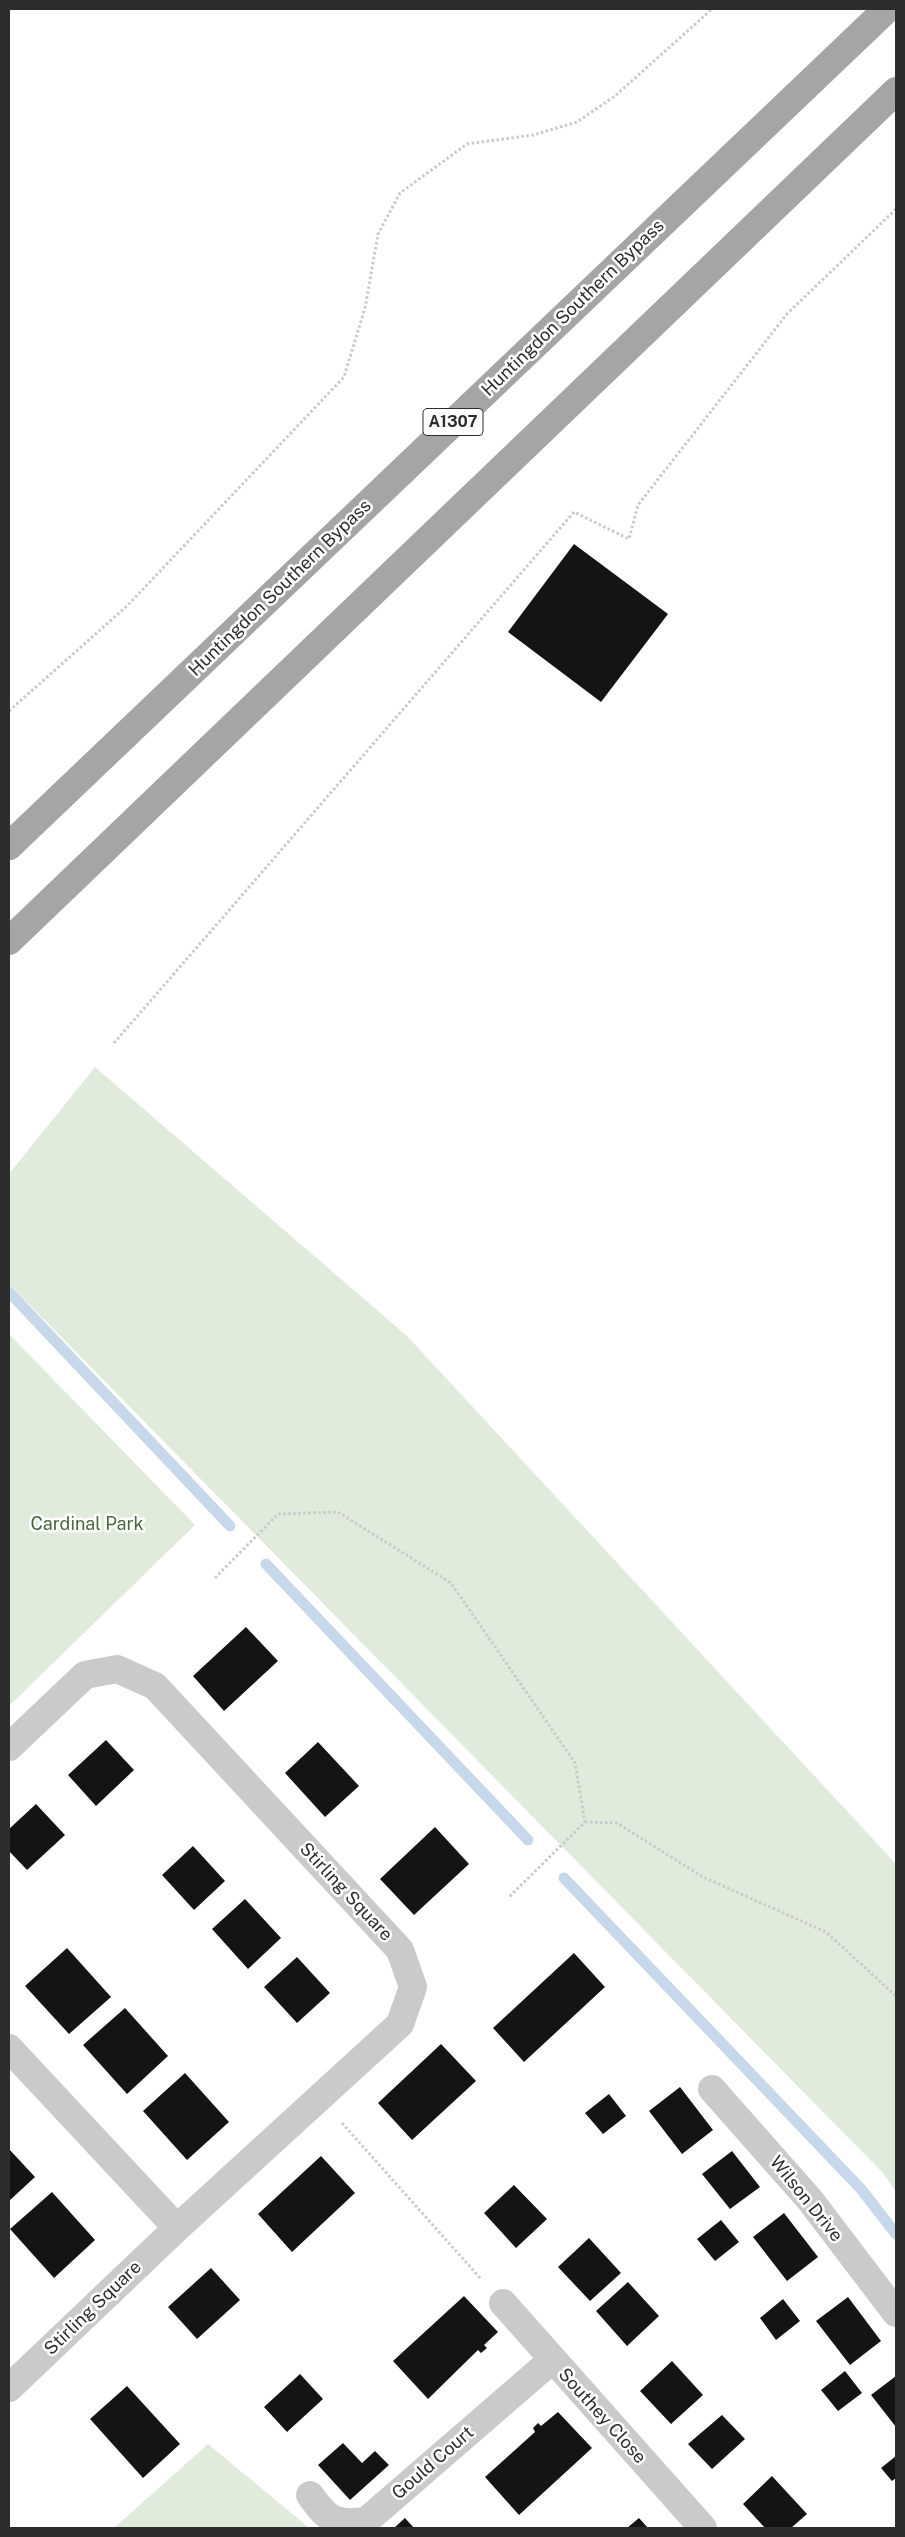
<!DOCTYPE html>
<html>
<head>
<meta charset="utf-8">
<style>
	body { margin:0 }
	#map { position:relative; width:905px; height:2537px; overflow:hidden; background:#fff; font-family:"Public Sans",sans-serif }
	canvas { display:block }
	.frame { position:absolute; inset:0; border:10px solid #2d2d2d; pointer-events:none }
</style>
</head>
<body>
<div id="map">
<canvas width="905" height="2537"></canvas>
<div class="frame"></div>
</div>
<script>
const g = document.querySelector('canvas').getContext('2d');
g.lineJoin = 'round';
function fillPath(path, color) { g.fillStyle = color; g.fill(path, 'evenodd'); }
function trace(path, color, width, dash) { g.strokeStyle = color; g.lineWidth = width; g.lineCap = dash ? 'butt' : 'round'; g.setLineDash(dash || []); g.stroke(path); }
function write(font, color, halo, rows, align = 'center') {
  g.font = font + ' "Public Sans",sans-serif'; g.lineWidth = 5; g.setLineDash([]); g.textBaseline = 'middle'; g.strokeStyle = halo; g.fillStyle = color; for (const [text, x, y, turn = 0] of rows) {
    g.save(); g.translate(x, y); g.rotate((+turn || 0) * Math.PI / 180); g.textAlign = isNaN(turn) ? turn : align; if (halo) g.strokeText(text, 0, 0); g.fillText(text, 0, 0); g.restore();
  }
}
fillPath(new Path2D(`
	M95,1067l312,269 489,528v328l-13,-19 -874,-889v-110z
	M9,1334l186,191 -186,181z
	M208,2444l100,83 1,1h-195z`), '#e1ebdb');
trace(new Path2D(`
	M9,1292l221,234
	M266,1564l262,276
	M564,1878l297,311 35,45`), '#c7d8ea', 11);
fillPath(new Path2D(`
	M574,544l94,70 -67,88 -93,-70z
	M246,1627l32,34 -54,50 -31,-35z
	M106,1740l28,30 -38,36 -28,-31z
	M318,1742l41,44 -34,31 -40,-44z
	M36,1804l29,31 -38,35 -18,-19v-22z
	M435,1827l34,37 -55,51 -34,-36z
	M193,1846l32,35 -31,29 -32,-35z
	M245,1899l36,39 -33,31 -36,-40z
	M67,1948l44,49 -42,37 -44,-48z
	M574,1953l31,34 -81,75 -31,-34z
	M297,1957l33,36 -33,30 -33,-36z
	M125,2008l43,48 -41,38 -44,-49z
	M441,2044l35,37 -64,59 -34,-37z
	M185,2073l44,49 -42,38 -44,-49z
	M680,2087l33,43 -31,24 -33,-43z
	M609,2094l17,22 -23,18 -18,-21z
	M9,2149l26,28 -26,24z
	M732,2151l28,36 -30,22 -28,-35z
	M321,2156l34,37 -63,59 -34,-38z
	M514,2185l33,34 -31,29 -32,-35z
	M52,2192l43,48 -41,38 -44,-49z
	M784,2213l34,44 -31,24 -34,-44z
	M721,2220l18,22 -24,19 -18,-22z
	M589,2238l32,35 -31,28 -32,-34z
	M211,2268l29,32 -43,39 -29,-32z
	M628,2282l31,34 -32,30 -31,-35z
	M464,2296l34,36 -14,13 3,3 -6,5 -3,-3 -50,49 -35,-38z
	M848,2297l33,44 -31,24 -34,-44z
	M783,2299l17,22 -24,19 -16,-22z
	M672,2361l31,34 -32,29 -31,-33z
	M845,2371l17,22 -24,18 -17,-21z
	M300,2374l23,25 -36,33 -23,-25z
	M896,2376v51l-25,-32z
	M127,2386l53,58 -37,34 -53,-59z
	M558,2412l34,36 -73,67 -34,-38 50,-45 -2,-4 5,-5 3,3z
	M722,2415l23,24 -33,30 -24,-25z
	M343,2443l19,20 13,-12 14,14 -39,35 -32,-35z
	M896,2456v22l-4,3 -11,-13z
	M772,2476l35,38 -16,14h-26l-22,-24z
	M405,2518l9,10h-20z
	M639,2518l9,10h-21z`), '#141414');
trace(new Path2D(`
	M9,711l118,-105 217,-229 21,-69 13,-74 22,-41 67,-49 66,-9 44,-13 38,-26 97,-87
	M114,1043l460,-531 55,27 9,-34 149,-191 109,-105
	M215,1578l63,-64 60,-2 113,71 124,180 10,59 -77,76
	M585,1822l32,1 86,54 123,55 70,64
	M342,2123l139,156`), '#cacaca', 3, [2.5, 2.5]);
trace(new Path2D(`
	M9,1747l76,-72 32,-6 38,17 245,264 13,37 -13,37 -223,204 -168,160
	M9,2048l168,180
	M712,2089l98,111 86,113
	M503,2303l200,225
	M310,2495c18,25 24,30 56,26l186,-161`), '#cacaca', 28);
trace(new Path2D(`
	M9,846l878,-837
	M9,941l887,-850`), '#a5a5a5', 28);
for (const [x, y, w] of [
	[453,422,60]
]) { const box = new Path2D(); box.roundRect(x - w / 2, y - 13.5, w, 27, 4); g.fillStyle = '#fff'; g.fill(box); trace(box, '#2d2d2d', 1); }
write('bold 16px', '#2d2d2d', null, [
	["A1307",453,422]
]);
write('18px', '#2d2d2d', '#fff', [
	["Huntingdon Southern Bypass",573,308,-44],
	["Huntingdon Southern Bypass",280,588,-44],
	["Stirling Square",346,1892,47],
	["Wilson Drive",806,2199,51],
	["Stirling Square",93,2308,-44],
	["Southey Close",602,2416,48],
	["Gould Court",433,2463,-41]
]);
write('18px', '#4a683c', '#fff', [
	["Cardinal Park",87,1524]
]);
</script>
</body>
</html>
